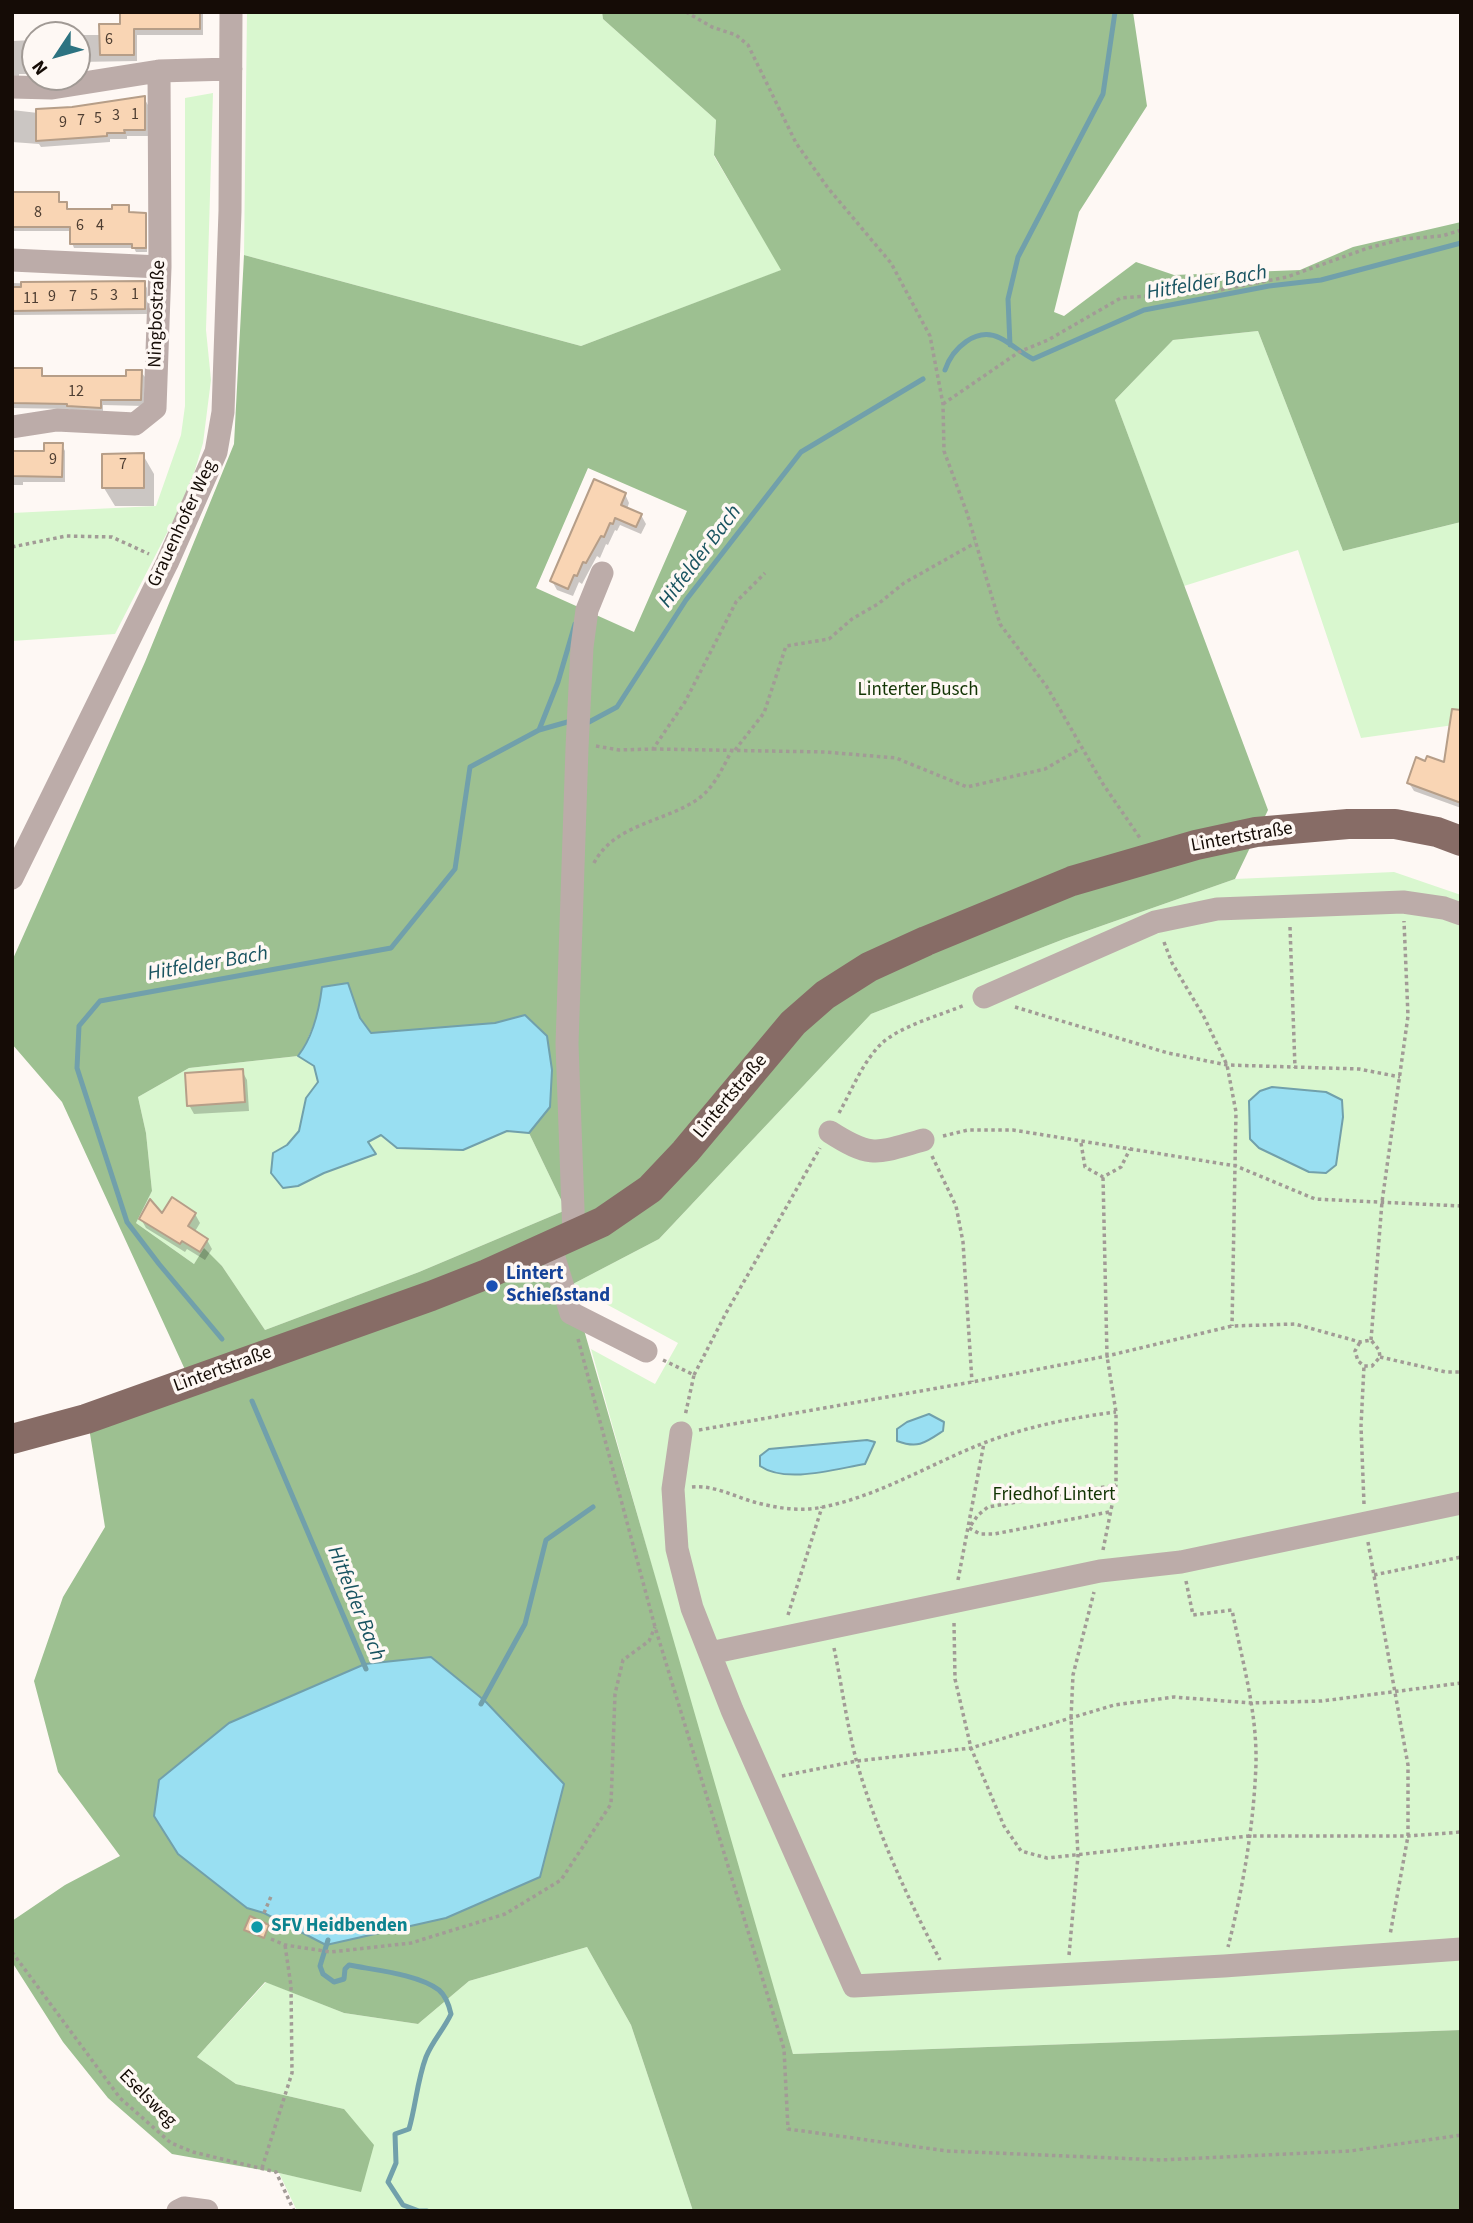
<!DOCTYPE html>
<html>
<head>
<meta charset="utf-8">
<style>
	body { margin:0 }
	#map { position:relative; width:1473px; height:2223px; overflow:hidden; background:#fef8f4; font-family:"Source Sans 3",sans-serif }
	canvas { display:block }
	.frame { position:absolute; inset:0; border:14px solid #150c06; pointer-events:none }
	.north { position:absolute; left:21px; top:21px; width:70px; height:70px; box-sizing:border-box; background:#fef8f4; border:2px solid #a19a95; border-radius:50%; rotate:234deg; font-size:19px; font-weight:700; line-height:28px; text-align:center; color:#150c06 }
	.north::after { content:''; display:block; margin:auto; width:24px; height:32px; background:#2d7381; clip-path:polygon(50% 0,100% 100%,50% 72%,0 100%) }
</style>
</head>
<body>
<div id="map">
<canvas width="1473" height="2223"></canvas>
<div class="frame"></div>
<div class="north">N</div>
</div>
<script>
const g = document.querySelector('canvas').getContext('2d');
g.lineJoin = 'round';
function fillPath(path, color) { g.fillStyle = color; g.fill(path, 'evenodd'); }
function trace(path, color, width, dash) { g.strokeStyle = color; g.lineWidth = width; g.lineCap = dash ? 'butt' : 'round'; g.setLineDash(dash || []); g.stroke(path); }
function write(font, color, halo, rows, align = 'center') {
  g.font = font + ' "Source Sans 3",sans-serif'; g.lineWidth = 7; g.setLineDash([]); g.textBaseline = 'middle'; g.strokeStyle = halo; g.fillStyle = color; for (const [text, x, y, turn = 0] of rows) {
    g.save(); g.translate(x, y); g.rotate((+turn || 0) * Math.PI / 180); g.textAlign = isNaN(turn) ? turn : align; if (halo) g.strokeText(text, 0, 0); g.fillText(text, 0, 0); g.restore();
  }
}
fillPath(new Path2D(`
	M247,12h355l1,7 113,101 -2,36 68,114 -201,76 -337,-91z
	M213,93l-7,237 5,50 -8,63 -14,47 -74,144 -103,7v-128l144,-7 25,-71 4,-29v-308z
	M1258,331l85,220 118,-29v202l-100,14 -63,-188 -114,36 -69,-186 58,-60z
	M1394,872l67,23v1135l-668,24 -80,-269 -122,-436 64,35 23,-41 -107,-58 88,-46 212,-225 193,-75 171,-60z
	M298,1056l16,10 4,16 -12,16 -7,33 -12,14 -14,8 25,33 26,-13 51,-19 -7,-12 13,-7 81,15 45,-19 22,2 37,77 -147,62 -154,58 -43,-64 -18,-17 -10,15 -58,-41 16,-32 -6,-58 -8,-36 51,-29z
	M587,1947l44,78 62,186h-396l-18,-38 82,18 -17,-82 -108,-25 -39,-27 69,-75 78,31 74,11 51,-43z`), '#d9f7cf');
fillPath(new Path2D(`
	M602,12h531l14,94 -68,106 -25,100 10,4 72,-54 38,13 126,-5 53,-23 108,-25v300l-118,29 -85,-220 -85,9 -58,60 153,410 -33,69 -171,60 -193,75 -212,225 -88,46 222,769 668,-24v181h-768l-62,-186 -44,-78 -118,34 -51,43 -74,-11 -79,-31 -68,75 39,27 108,25 30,36 -13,47 -82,-19 -107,-19 -64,-56 -45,-56 -51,-80v-41l53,-36 55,-29 -62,-84 -24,-91 29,-84 42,-70 -19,-118 101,-35 -125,-272 -50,-58v-83l133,-299 89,-218 10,-189 337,91 200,-76 -67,-115 2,-35 -113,-101zM588,468l99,43 -53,121 -98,-44zM348,984l12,34 11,15 124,-10 30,-8 25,92 -21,26 37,77 -147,62 -154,58 -43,-64 -18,-18 -10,16 -58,-41 16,-32 -6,-58 -8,-36 51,-29 109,-12 5,-6 16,-38zM159,1780l105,133 -17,-5z`), '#9dc091');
const water = new Path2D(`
	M348,983l12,35 11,15 124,-10 30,-8 22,21 5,34 -2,37 -21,26 -22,-2 -44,19 -66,-2 -16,-13 -13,7 8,12 -52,19 -26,13 -15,2 -12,-15 2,-20 14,-8 12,-14 7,-33 12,-16 -4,-16 -16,-10c15,-19 21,-45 24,-69z
	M1272,1087l54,5 16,8 1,17 -7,48 -10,8 -17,-1 -50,-24 -9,-9 -1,-38 11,-10z
	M929,1414l15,8 -1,9c-18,12 -25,18 -46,10v-12l10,-7z
	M867,1440l8,2 -10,22c-30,5 -79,20 -105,2v-10l9,-7z
	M431,1657l54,44 79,83 -24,93 -94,41 -120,27 -62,-32 -17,-5 -69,-54 -24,-38 5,-36 70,-57 136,-59z`);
fillPath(water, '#99dff2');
trace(water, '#71a0ab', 2);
fillPath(new Path2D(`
	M121,12h82v23h-66v26l-59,1 -1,11v-38h24l20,-9z
	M35,40v34h-16v6h-7v-39z
	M144,98l4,7v31h-21v3h-17v3l-69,5 -2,-3 -27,-2v-32l26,3z
	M12,194h46l2,10h6l2,7 46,-1 14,-3 2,7h15l2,4v34h-11l-2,-4h-60l-2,-5v-12h-59z
	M12,283l71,2 61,-2 3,5v26l-135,1z
	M12,370h29l3,8h84l13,-6 4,5 -1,29 -41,-1v8l-31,-1 -2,-3 -58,-1z
	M62,445l3,6v31h-42v3h-11v-32h33z
	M143,455l11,19v32h-39l-11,-18z
	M625,494l4,9 -2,6 14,6 5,9 -5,10 -21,-9 -3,6 -2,-1 -7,15 -2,-1 -6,14 -3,-2 -15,28 -3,-2 -6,14 -16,-6 -5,-9z
	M1461,728v80l-47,-17 -5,-8 17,-20 19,1z
	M242,1071l5,9 2,31 -55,3 -5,-9z
	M195,1214l5,9 -6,10 13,7 5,9 -7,11 -18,-11 -2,3 -39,-24 -5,-9z`), '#0003');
trace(new Path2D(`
	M1010,345l-2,-46 10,-42 85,-163 12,-82
	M945,370c7,-21 31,-44 55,-32 12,6 21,15 33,21l111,-49 125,-24 52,-6 140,-37
	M589,722l28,-15 69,-107 115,-148 122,-73
	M539,730l19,-48 17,-58
	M222,1339l-63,-75 -32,-42 -50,-154 2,-42 21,-25 291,-53 64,-79 15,-102 69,-37 32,-9
	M252,1401l114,268
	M481,1704l44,-80 21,-84 47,-33
	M328,1940l-8,26 3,8 11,8 10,-3 1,-10 4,-4c25,5 69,9 90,25 7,6 10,15 12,24 -7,15 -19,28 -25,43 -9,24 -10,48 -17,72l-14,5 1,29 -8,19 15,23 16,6
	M419,2211h8`), '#71a0ab', 5);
const building = new Path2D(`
	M120,12h80v17h-66v26h-34l-1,-31h21z
	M145,96v34h-21l1,3h-18v3l-71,5v-32l36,-2z
	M12,192h47v10h8v7h45v-4h17v7l17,1v35h-14v-4h-62v-17h-58z
	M145,281v28l-133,2v-24h9v-5z
	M12,368h30v8h84v-6h16l-1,30h-40v8l-34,-2v-2l-55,-1z
	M44,443h19l-1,34 -50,-1v-25h32z
	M144,453v35h-42v-34z
	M594,479l32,14 -5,12 21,9 -6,13 -21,-9 -2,6 -3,-1 -6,14 -3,-1 -15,27 -3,-1 -6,14 -3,-1 -6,14 -18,-8z
	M1452,709l9,1v93l-54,-20 9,-26 9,4 2,-5 17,6z
	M243,1069l2,33 -58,4 -2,-33z
	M172,1197l24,16 -8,13 20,13 -8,13 -18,-11 -2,3 -41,-25 11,-20 12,14z
	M250,1916l19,9 -5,13 -20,-8z`);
fillPath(building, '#f9d5b4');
trace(building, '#b69e88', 2);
trace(new Path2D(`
	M686,12l26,15 24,8 12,10 48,98 32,45 63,75 39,73 13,68 1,47 23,62 33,111 47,63 56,97 37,54
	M943,404l76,-52 29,-12 73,-42 93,-7 73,-14 81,-29 35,-9 39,-3 19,-6
	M12,547l54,-11 46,1 37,17
	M596,746l23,4 34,-1 32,-47 51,-100 29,-29
	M653,749l172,3 71,6 71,29 78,-18 36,-21
	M735,750l29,-37 22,-67 43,-7 23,-20 26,-15 26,-21 71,-40
	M594,863c20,-39 71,-41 104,-64 16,-11 25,-32 34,-49
	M1290,927l5,141
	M1164,942l8,21 32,54 23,48 9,47 -4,214
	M1015,1007l153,46 59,12 132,4 41,8
	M839,1113c13,-23 23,-50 42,-69 19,-18 60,-29 84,-39
	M943,1136l25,-6h45l223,36 79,33 146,7
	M1081,1143l4,24 18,10 18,-10 9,-18
	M932,1156l24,50 7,36 9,140
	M578,1339l77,288 129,422 4,80 159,22 214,9 189,-9 111,-16
	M1371,1340l11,-138 26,-186 -4,-95
	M1380,1357l66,15h15
	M663,1360l31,15 -9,41
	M694,1375l32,-62 94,-165
	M699,1430l273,-48 135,-26 125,-30 63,-2 65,18 11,-2 8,10 1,7 -8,9h-8l-6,-5 -3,-10 5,-9
	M692,1487c22,-2 41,9 62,15 22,6 46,10 69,5 55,-11 106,-42 158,-63 44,-17 89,-26 135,-32
	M1364,1504l-3,-78 3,-60
	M1109,1512l-115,22h-14l-11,-6 9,-13 10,-8 128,-22
	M1368,1542l40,223v71l-18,99
	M1103,1550l13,-65v-73l-9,-56 -4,-179
	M1374,1575l87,-18
	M958,1580l26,-137
	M1186,1581l7,34 39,-5c10,50 25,101 24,153 -2,61 -13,125 -28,184
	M788,1615l34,-108
	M954,1623l1,56 16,69 33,78 17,25 26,7 202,-22h159l53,-4
	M834,1648c8,38 13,78 23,115 20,69 50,134 83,197
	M782,1776l75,-15 114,-13 143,-43 60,-8 77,6 71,-2 139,-18
	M264,1913l8,-19
	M271,1939l14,6 46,7 80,-9 94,-29 56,-34 50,-76 4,-110 8,-34 26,-19 6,-14
	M12,1952l108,146 51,45 22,9 83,20 18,39
	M1069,1955l9,-99 -7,-138 2,-43 21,-83
	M262,2168l30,-95 -1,-87 -6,-41`), '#a29b96', 3.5, [3.5, 3.5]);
trace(new Path2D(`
	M12,87l40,1 107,-17 72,-2
	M12,260l148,7
	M12,427l45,-7 78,4 20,-16 5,-141 -1,-196
	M12,878l155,-315 49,-111 7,-40 7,-201 1,-199
	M984,997l171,-75 62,-13 186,-7 41,6 17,6
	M830,1132c42,27 47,21 93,8
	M574,1236l-7,-192 10,-296 5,-101 5,-37 15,-37
	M550,1245l21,68 75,38
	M681,1433l-8,56 4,60 15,59 40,102 122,276 370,-20 237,-17
	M710,1653l390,-82 81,-9 280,-59
	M178,2211l6,-3 23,3`), '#bcaca9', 23);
trace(new Path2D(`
	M12,1439l74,-20 345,-123 56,-22 115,-52 48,-33 35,-37 108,-129 32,-28 44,-28 57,-26 146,-60 124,-36 60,-13 92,-8h47l42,8 24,9`), '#876c66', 30);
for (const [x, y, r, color] of [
	[492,1286,7,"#1a4fb4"],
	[257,1927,7,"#0f9aa8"]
]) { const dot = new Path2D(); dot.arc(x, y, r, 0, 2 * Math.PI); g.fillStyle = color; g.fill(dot); trace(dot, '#fef8f4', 2.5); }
write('16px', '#4e3e32', null, [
	["6",109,40],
	["1",135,115],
	["3",116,116],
	["5",98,119],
	["7",81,121],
	["9",63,123],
	["8",38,213],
	["6",80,226],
	["4",100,226],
	["1",135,295],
	["5",94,296],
	["3",114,296],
	["9",52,297],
	["7",73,297],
	["11",31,299],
	["12",76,392],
	["9",53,460],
	["7",123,465]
]);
write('19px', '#150c06', '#fef8f4', [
	["Ningbostraße",158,314,-88],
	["Grauenhofer Weg",183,524,-65],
	["Lintertstraße",1242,838,-10],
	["Lintertstraße",731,1097,-50],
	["Lintertstraße",223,1370,-20],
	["Eselsweg",147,2099,45]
]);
write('19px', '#133504', '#fef8f4', [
	["Linterter Busch",918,691],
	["Friedhof Lintert",1054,1496]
]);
write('bold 19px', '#164399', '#fef8f4', [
	["Lintert",506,1275],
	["Schießstand",506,1297]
], 'left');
write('bold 19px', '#0d838f', '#fef8f4', [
	["SFV Heidbenden",271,1927]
], 'left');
write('italic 21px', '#185360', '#fef8f4', [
	["Hitfelder Bach",1207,284,-10],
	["Hitfelder Bach",701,557,-53],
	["Hitfelder Bach",208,965,-10],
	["Hitfelder Bach",355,1604,68]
]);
</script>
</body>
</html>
